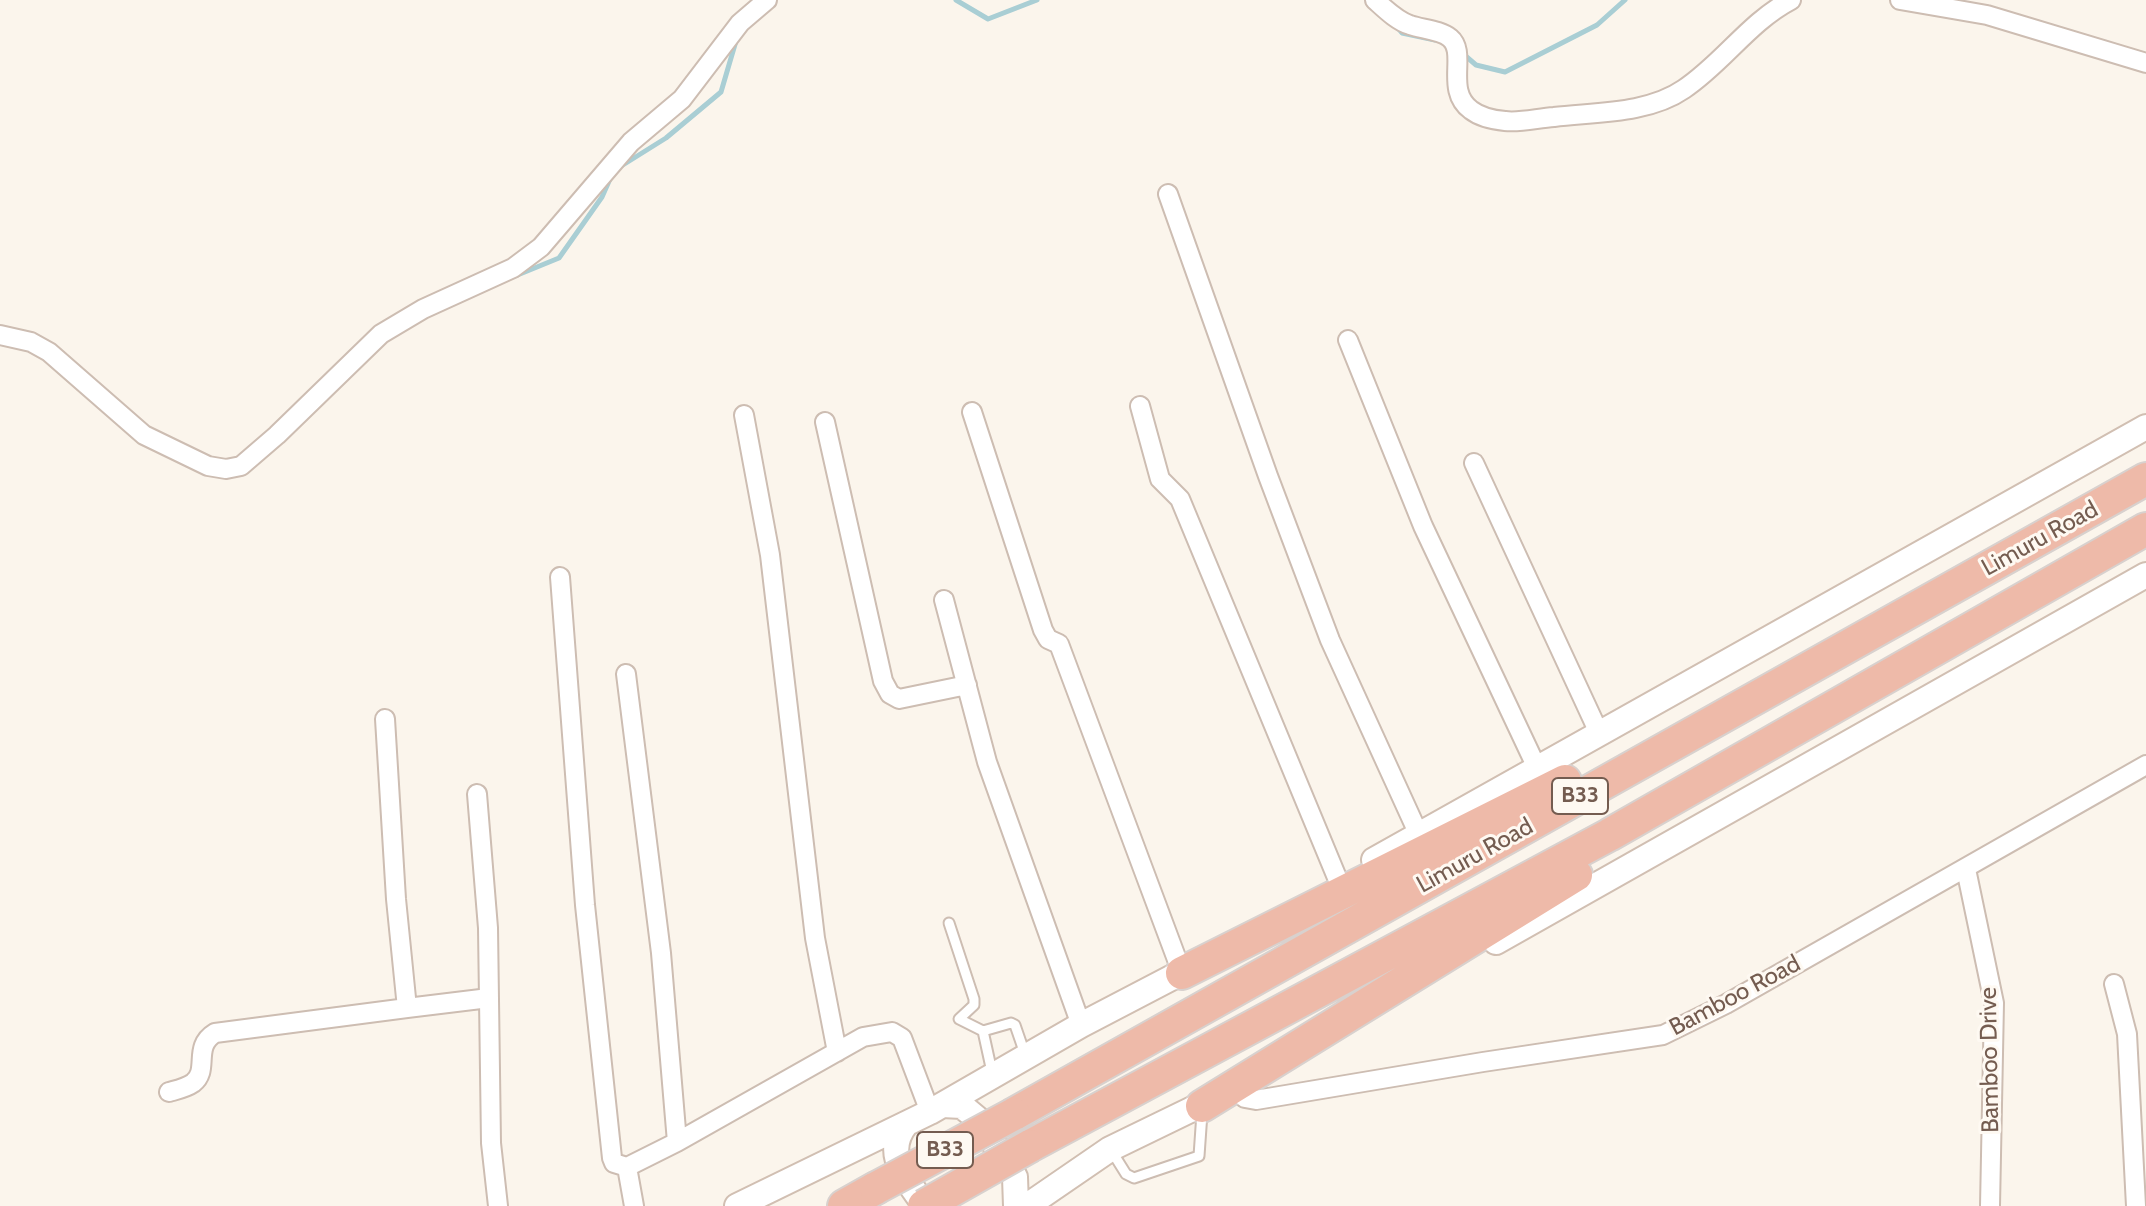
<!DOCTYPE html>
<html>
<head>
<meta charset="utf-8">
<style>
	body { margin:0 }
	canvas { display:block; background:#fbf5ec }
</style>
</head>
<body>
<canvas width="2146" height="1206"></canvas>
<script>
const g = document.querySelector('canvas').getContext('2d');
g.lineJoin = 'round';
function trace(path, color, width, dash) { g.strokeStyle = color; g.lineWidth = width; g.lineCap = dash ? 'butt' : 'round'; g.setLineDash(dash || []); g.stroke(path); }
function write(font, color, halo, rows, align = 'center') {
  g.font = font + ' Cabin,sans-serif'; g.lineWidth = 6; g.setLineDash([]); g.textBaseline = 'middle'; g.strokeStyle = halo; g.fillStyle = color; for (const [text, x, y, turn = 0] of rows) {
    g.save(); g.translate(x, y); g.rotate((+turn || 0) * Math.PI / 180); g.textAlign = isNaN(turn) ? turn : align; if (halo) g.strokeText(text, 0, 0); g.fillText(text, 0, 0); g.restore();
  }
}
trace(new Path2D(`
	M956,0l32,19 49,-19
	M1397,27l5,6 33,7
	M1461,52l15,13 29,7 92,-47 28,-25
	M618,168l48,-30 55,-46 15,-51
	M515,276l44,-18 43,-61 8,-18`), '#a9ced4', 5);
const lane = new Path2D(`
	M949,923l25,76v6l-15,14 24,12 9,41
	M983,1031l28,-8 4,2 10,29
	M1111,1150l15,24 8,4 65,-22 3,-43`);
const street = new Path2D(`
	M1375,0c10,9 22,21 35,25 11,4 31,5 40,13 18,15 -6,52 21,72 9,7 23,10 34,11 15,2 33,-3 49,-4 41,-5 94,-3 130,-28 39,-26 65,-67 107,-89
	M1900,0l87,15 159,48
	M1168,194l100,282 62,164 89,195
	M0,335l31,7 18,10 95,83 64,31 18,3 15,-3 36,-31 104,-101 42,-25 90,-41 28,-21 90,-105 51,-43 58,-76 27,-23
	M1348,340l75,186 114,242
	M1140,406l20,73 20,20 158,381
	M972,412l71,218 5,9 11,5 123,329
	M744,415l26,140 45,383 22,114
	M825,422l58,259 7,13 9,5 68,-14
	M1474,463l125,270
	M560,577l25,328 27,253 2,5 13,4
	M944,600l43,162 94,263
	M626,674l35,279 16,189
	M385,719l11,180 11,109 82,-10
	M477,794l11,134 3,215 7,63
	M1966,869l28,134 -4,203
	M2114,984l13,50 9,172
	M1233,1088l12,10 11,2 227,-38 180,-27 63,-31 420,-239
	M169,1092c7,-2 17,-4 24,-9 17,-13 -1,-36 22,-50l192,-25
	M634,1206l-7,-39 50,-25 186,-105 29,-5 10,6 28,74`);
const secondary = new Path2D(`
	M1374,860l772,-433
	M1496,942l650,-367
	M942,1105l20,1 18,15 35,56 1,29
	M906,1124c-24,30 1,55 19,82
	M737,1206l193,-94 151,-87 113,-59
	M1027,1206l83,-57 105,-51`);
const highway = new Path2D(`
	M1182,973l383,-192
	M1202,1106l374,-231
	M1014,1114l1132,-635
	M1030,1146l579,-311 537,-306
	M844,1206l32,-18`);
trace(lane, '#cdbdb2', 13);
trace(street, '#cdbdb2', 22);
trace(secondary, '#d1bfb2', 28);
trace(highway, '#d8d1ce', 36);
trace(lane, '#fff', 9);
trace(street, '#fff', 18);
trace(secondary, '#fff', 24);
trace(highway, '#eebaa9', 32);
const highwayBridge = new Path2D(`
	M876,1188l138,-74
	M924,1206l106,-60`);
trace(highwayBridge, '#d8d1ce', 36, []);
trace(highwayBridge, '#eebaa9', 32);
for (const [x, y, w] of [
	[1580,796,56],
	[945,1150,56]
]) { const box = new Path2D(); box.roundRect(x - w / 2, y - 18, w, 36, 6); g.fillStyle = '#fef9f2'; g.fill(box); trace(box, '#745c50', 2); }
write('bold 22px', '#745c50', null, [
	["B33",1580,796],
	["B33",945,1150]
]);
write('24px', '#745c50', '#fef9f2', [
	["Limuru Road",2040,539,-29],
	["Limuru Road",1475,856,-29],
	["Bamboo Road",1735,996,-28],
	["Bamboo Drive",1990,1060,-91]
]);
</script>
</body>
</html>
